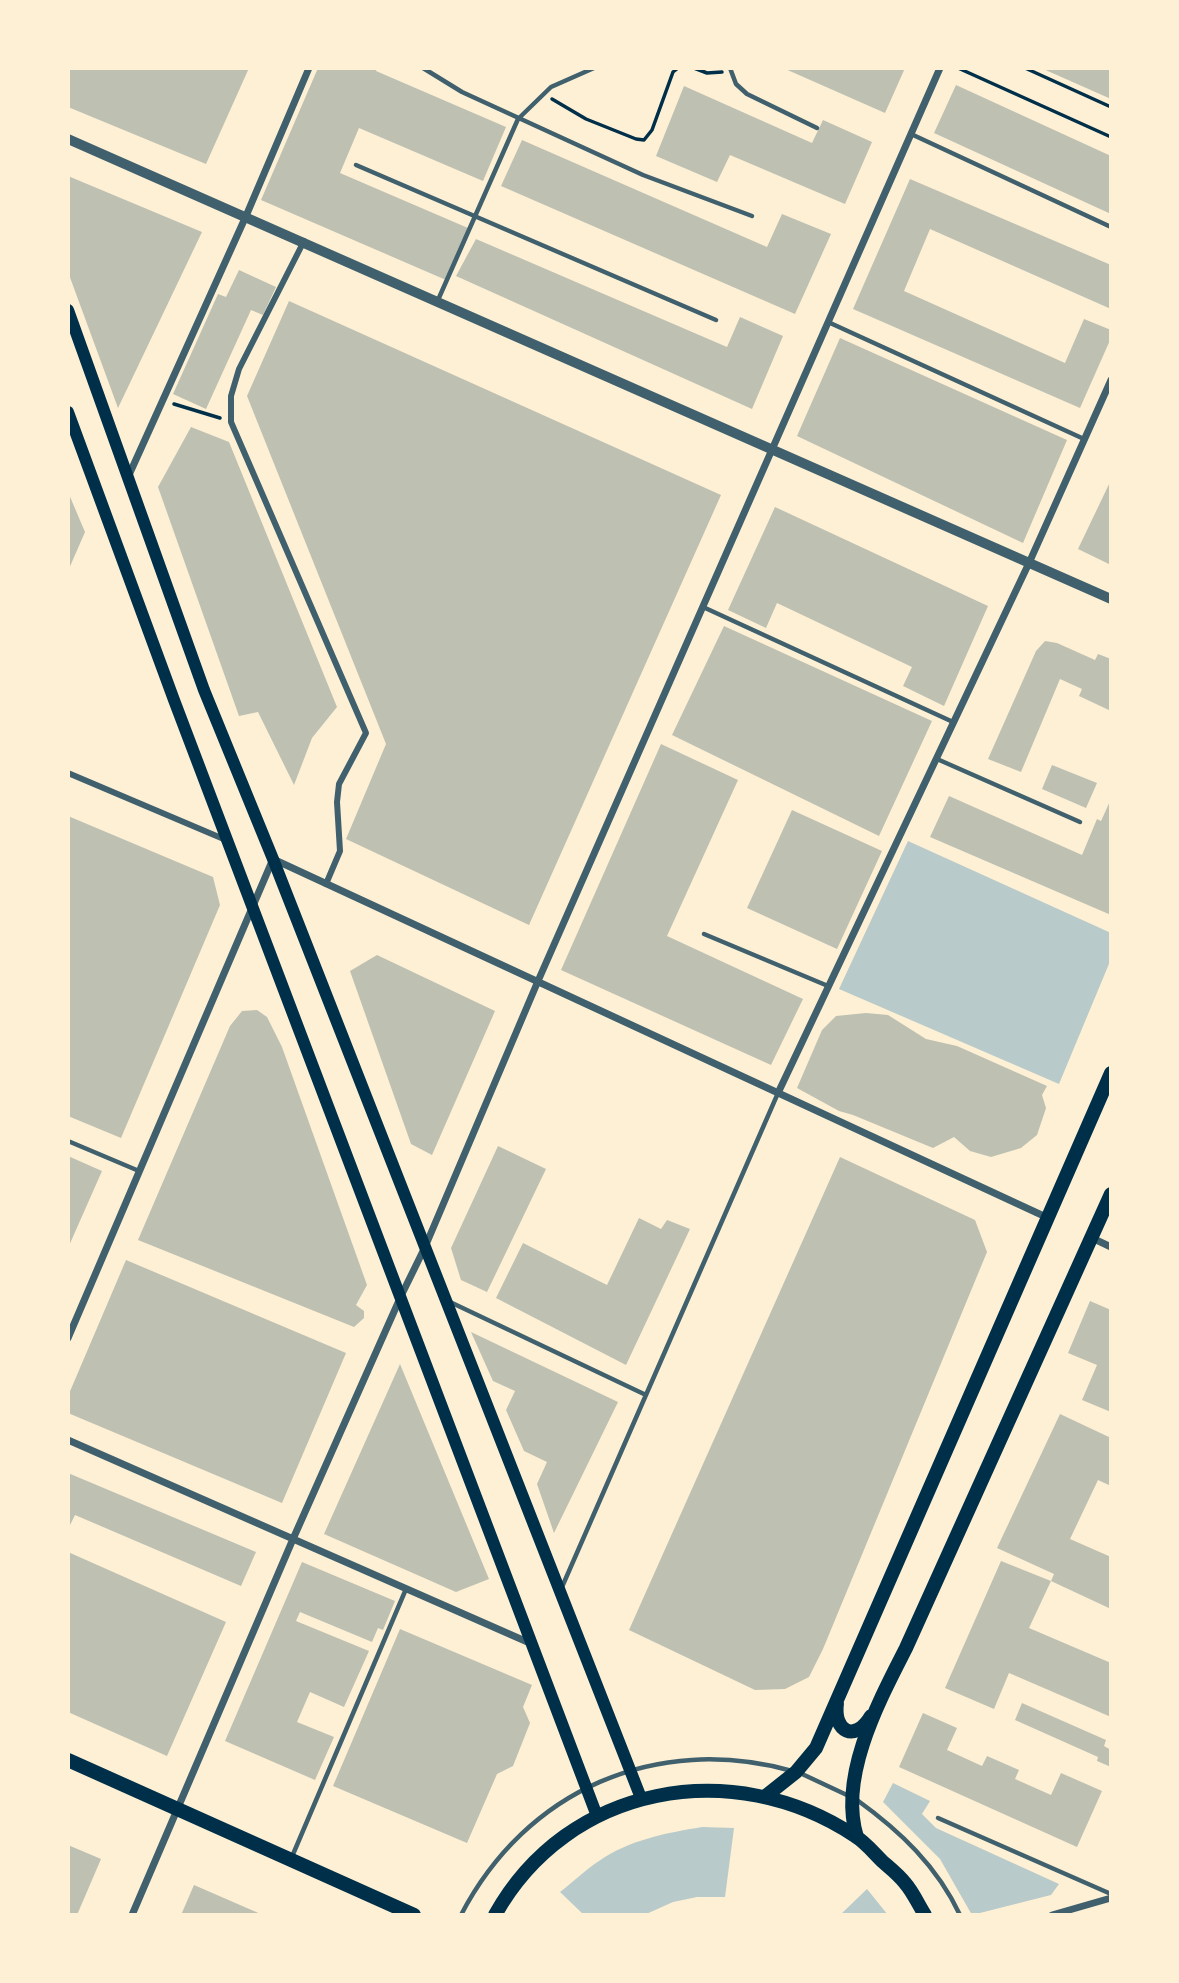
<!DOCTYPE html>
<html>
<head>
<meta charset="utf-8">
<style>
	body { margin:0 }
	#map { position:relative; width:1179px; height:1983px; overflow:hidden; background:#fdf0d5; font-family:Roboto,sans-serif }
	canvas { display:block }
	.frame { position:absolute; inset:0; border:70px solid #fdf0d5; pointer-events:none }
</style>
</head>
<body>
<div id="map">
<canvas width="1179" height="1983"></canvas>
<div class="frame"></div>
</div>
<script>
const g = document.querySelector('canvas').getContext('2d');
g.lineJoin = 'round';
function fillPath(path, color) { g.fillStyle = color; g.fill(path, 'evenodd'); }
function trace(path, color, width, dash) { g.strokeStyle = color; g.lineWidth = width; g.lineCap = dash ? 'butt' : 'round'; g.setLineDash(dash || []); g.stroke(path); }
fillPath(new Path2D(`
	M908,841l203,92v26l-52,125 -220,-95z
	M893,1783l37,18 -8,13 14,14 123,56 -8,11 -79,20 -32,-56 -57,-57z
	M702,1827l32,1 -9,69h-28l-24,5 -29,13h-60l-24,-23c13,-10 25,-22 39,-31 30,-21 67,-28 103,-34z
	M867,1889l21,26h-48z`), '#b9caca');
fillPath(new Path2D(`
	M68,68h181l-43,96 -138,-57z
	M318,68h59l-1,3 130,56 -23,54 -124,-53 -19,45 128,55 -22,52 -185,-80z
	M783,68h122l-20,45z
	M1041,68h70v31z
	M956,85l155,71v58l-177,-81z
	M684,86l128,57 11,-23 49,22 -27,62 -115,-49 -13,27 -61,-26z
	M522,140l245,107 15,-33 49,20 -36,80 -294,-128z
	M68,176l134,56 -84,176 -50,-136z
	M910,179l201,86v44l-181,-80 -26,62 161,72 19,-44 27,11v8l-31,70 -227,-99z
	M476,239l251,108 13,-30 43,19 -31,73 -296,-133z
	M239,270l37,17 -13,28 -12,-5 -45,99 -33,-15 45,-100 8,3z
	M289,301l432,194 -192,430 -183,-86 40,-95 -139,-348z
	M840,338l227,102 -44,103 -226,-107z
	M191,427l38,15 108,265 -25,31 -18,47 -36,-73 -19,4 -81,-229z
	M1111,480v85l-33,-16z
	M68,492l17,40 -17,39z
	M775,507l213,99 -44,100 -41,-20 9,-19 -135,-64 -11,25 -38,-18z
	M724,626l208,95 -53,115 -207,-101z
	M1045,641l12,2 38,17 3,-6 13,5v52l-32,-15 3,-7 -22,-10 -39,93 -33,-13 48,-108z
	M661,744l77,36 -71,156 136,63 -32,66 -210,-95z
	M1052,765l45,18 -11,25 -44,-19z
	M949,796l133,59 15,-36 4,2 10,-22v116l-181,-78z
	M792,810l90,41 -45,98 -90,-41z
	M68,816l145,61 7,28 -99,233 -53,-22z
	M377,955l118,56 -63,144 -21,-11 -61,-173z
	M257,1010l10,7 15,30 85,238 -11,20 8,6v7l-10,9 -216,-87 92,-214 12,-15z
	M866,1013l22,2 38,24 31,7 90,40 -5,9 4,13 -9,27 -16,13 -30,9 -21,-6 -16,-14 -21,11 -80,-33 -14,-4 -42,-23 25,-58 14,-14z
	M498,1146l48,23 -59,123 -26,-12 -10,-32z
	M68,1156l34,15 -34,77z
	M840,1157l135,63 12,32 -164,397 -14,28 -24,12 -30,1 -126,-60z
	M639,1218l22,11 6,-9 23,9 -64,136 -130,-67 27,-55 84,42z
	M126,1260l220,93 -64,150 -214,-90v-17z
	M1090,1301l21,9v102l-29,-12 15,-35 -29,-12z
	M471,1332l147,70 -64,131 -17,-49 10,-22 -23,-11 -18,-41 9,-19 -22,-10z
	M400,1364l89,215 -33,13 -132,-58z
	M1060,1414l51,24v48l-13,-6 -28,59 41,18v52l-60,-28 3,-7 -57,-26z
	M68,1473l188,79 -15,34 -166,-71 -7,14z
	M68,1552l158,70 -59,134 -99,-44z
	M1001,1561l50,20 -22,47 82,35v54l-102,-44 -15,36 -49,-21z
	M302,1562l93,39 -12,29 -5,-2 -6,14 -72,-30 -4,9 73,30 -25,56 -34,-15 -13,30 37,15 -19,43 -90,-39z
	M400,1629l132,56 -9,22 7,16 -17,43 -16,8 -30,69 -134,-57z
	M1022,1703l84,37 -2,6 7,4v17l-14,-6 1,-4 -83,-37z
	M923,1713l34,15 -10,22 35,16 5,-10 32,14 -4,9 36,16 10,-22 41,18 -25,56 -178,-80z
	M68,1845l33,14 -24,56h-9z
	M194,1885l69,30h-82z`), '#bec0b2');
trace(new Path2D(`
	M694,68l13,5 15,-1
	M958,68l153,69
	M1025,68l86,39
	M552,99l34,20 50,20 8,1 8,-10 21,-58 5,-4
	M174,404l46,14`), '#003049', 3.5);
trace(new Path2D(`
	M423,68l39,24 181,83 109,41
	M730,68l6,16 11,10 70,34
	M911,134l200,93
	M356,165l360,155
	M438,300l80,-181 33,-32 43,-19
	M828,322l256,117
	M703,607l250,115
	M937,759l143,63
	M704,934l124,52
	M68,1141l71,30
	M450,1302l196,93
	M562,1587l216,-494
	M800,1773l49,23
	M857,1800c43,31 80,66 103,115
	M938,1818l173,76
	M291,1859l115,-270
	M461,1915c65,-125 195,-182 331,-144`), '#3f606c', 4.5);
trace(new Path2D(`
	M304,241l-65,128 -8,27v26l135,311 -27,51 -2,18 3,49 -14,33
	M68,773l158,67`), '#3f606c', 6);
trace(new Path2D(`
	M129,475l117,-259 63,-148
	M778,1093l251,-530 82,-183
	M1092,1238l19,9
	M68,1338l205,-479 773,358
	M68,1440l464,204
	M132,1915l161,-376 108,-243 24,-49 113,-266 402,-913
	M1052,1915l59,-17`), '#3f606c', 7);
trace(new Path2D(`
	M68,139l1043,460`), '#3f606c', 10);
trace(new Path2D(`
	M68,310l136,380 69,169 368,939
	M68,412l106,288 423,1116`), '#003049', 12);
trace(new Path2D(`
	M837,1703c-4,29 18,40 34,13
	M68,1760l346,155
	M767,1795l29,-23 20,-24 295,-675
	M857,1837c-19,-60 22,-136 49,-189l205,-454
	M495,1915c73,-131 238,-160 360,-79 10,6 18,16 27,25 8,7 17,14 23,22 8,9 13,21 20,32`), '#003049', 14);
</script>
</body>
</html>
